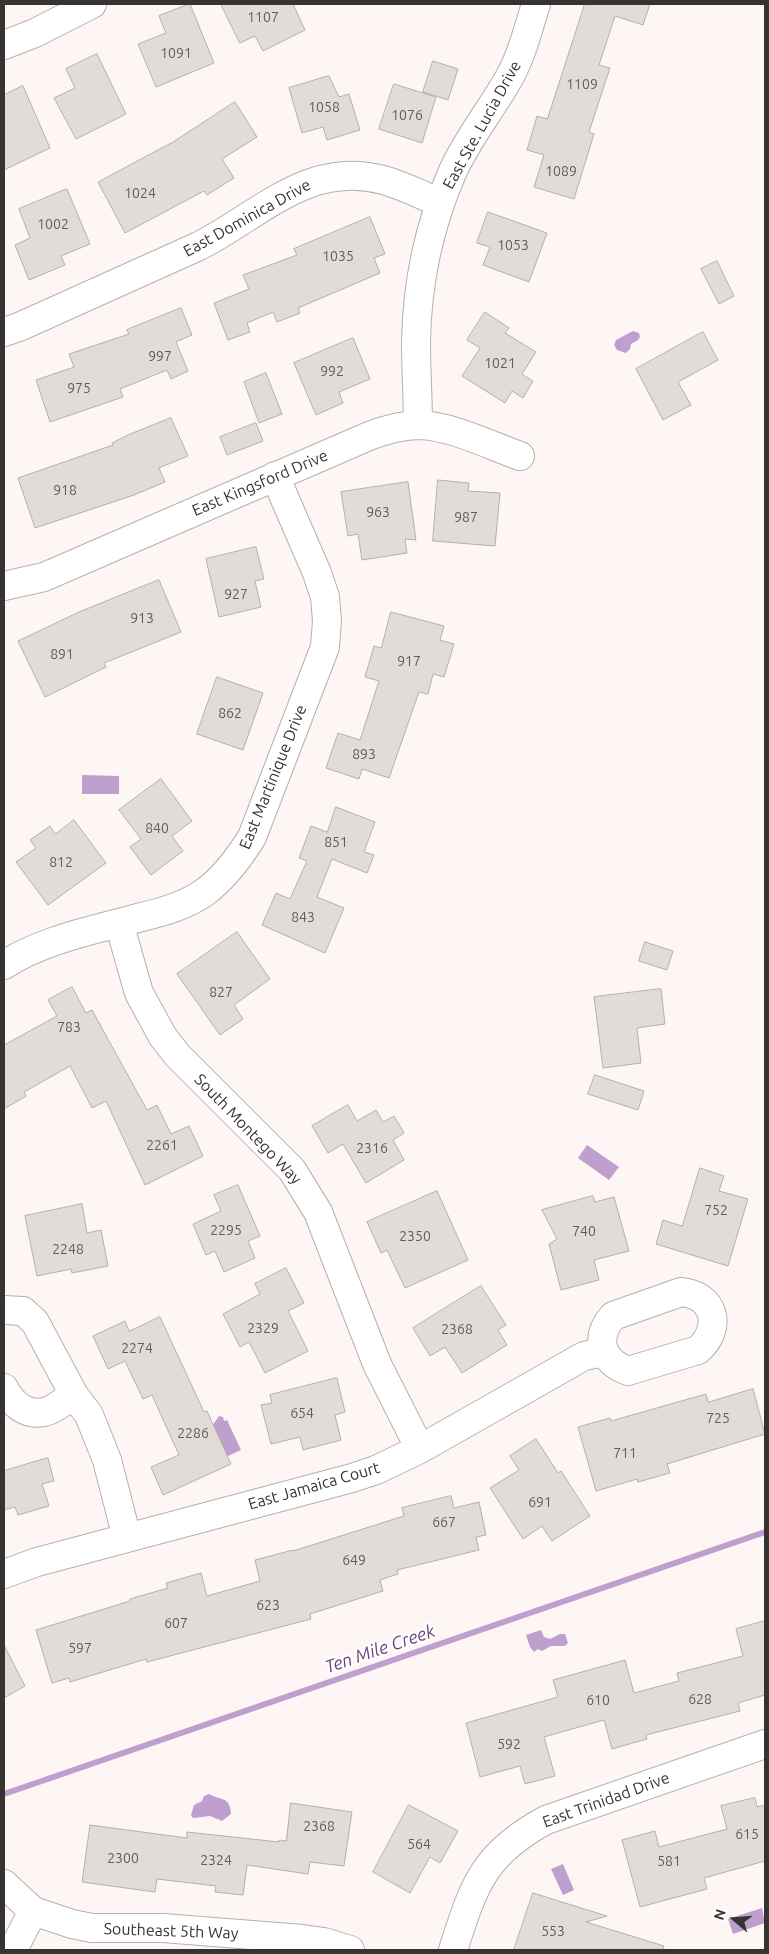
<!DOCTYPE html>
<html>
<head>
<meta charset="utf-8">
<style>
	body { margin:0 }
	#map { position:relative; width:769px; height:1954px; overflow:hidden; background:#fef6f5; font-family:Ubuntu,sans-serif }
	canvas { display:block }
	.frame { position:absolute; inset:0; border:5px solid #363333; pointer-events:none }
	.north { position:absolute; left:709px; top:1894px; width:50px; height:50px; -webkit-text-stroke:4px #fff; paint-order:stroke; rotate:288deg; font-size:14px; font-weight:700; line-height:20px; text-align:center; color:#363333 }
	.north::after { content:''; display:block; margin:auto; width:18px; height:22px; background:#363333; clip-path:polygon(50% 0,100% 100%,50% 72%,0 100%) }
</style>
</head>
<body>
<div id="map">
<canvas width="769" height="1954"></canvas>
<div class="frame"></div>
<div class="north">N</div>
</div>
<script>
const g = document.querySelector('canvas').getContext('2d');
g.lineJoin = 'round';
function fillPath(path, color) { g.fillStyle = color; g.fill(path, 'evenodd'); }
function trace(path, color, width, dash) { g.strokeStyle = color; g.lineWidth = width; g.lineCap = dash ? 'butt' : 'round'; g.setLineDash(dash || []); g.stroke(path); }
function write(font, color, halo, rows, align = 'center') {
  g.font = font + ' Ubuntu,sans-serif'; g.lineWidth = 4.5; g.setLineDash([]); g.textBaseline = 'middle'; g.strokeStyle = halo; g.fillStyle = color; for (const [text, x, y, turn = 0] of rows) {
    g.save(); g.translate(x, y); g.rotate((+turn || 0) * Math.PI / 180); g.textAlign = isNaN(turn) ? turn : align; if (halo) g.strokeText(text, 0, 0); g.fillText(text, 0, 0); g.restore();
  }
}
fillPath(new Path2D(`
	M633,331l6,2 1,4 -2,3 -7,4 -1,5 -4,4 -9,-3 -3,-5 2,-5z
	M82,775l37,1v18h-37z
	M587,1145l32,22 -10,13 -31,-22z
	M219,1416l4,1 1,4 3,-1 14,30 -15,7 -14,-31z
	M541,1630l3,7 6,2 10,-5h5l3,9 -3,3h-14l-9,5 -4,-2 -4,3 -4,-5 -4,-12z
	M209,1794c14,7 21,3 22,20l-9,7 -12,-5 -17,2 -2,-3 3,-10 8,-4 2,-5z
	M563,1864l11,26 -11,5 -12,-26z
	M762,1908l3,15 -32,11 -5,-15z`), '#be9fcd');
trace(new Path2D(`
	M4,1794l761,-262`), '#be9fcd', 6);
const building = new Path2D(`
	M190,4l24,59 -58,24 -18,-43 28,-11 -7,-17z
	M221,4h72l12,26 -42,21 -8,-15 -15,7z
	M585,4h65l-7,21 -28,-9 -16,49 11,3 -21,64 5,2 -20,65 -40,-12 10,-32 -17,-5 10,-34 10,3z
	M97,54l29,60 -50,25 -22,-41 21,-10 -9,-19z
	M433,61l25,8 -10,31 -25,-8z
	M329,76l10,21 10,-3 11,36 -33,10 -4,-13 -21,6 -13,-45z
	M394,84l42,13 -14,46 -43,-14z
	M23,86l27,62 -46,22v-75z
	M235,102l22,35 -35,22 12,19 -27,17 -3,-4 -79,42 -27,-51 75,-40z
	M67,189l23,55 -29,12 4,9 -36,15 -14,-35 15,-7 -11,-29z
	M488,212l59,21 -18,49 -46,-17 7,-18 -13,-4z
	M370,217l15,37 -11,4 6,15 -82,35 2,5 -23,9 -4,-10 -26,11 3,9 -22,8 -14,-37 35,-14 -6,-14 54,-20 -3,-6z
	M717,261l17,35 -15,8 -18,-35z
	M181,308l11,27 -16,7 12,29 -17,8 -4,-9 -47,19 3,8 -73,25 -14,-42 38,-13 -5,-13 60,-20 -2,-4z
	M485,312l24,16 -4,5 31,19 -14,22 11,7 -10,17 -11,-7 -7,12 -43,-27 18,-28 -13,-8z
	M703,332l15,28 -40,22 13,23 -28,15 -27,-51z
	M353,338l17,41 -31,13 4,11 -27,12 -22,-52z
	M266,373l16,41 -23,9 -15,-41z
	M171,418l17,38 -29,12 6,14 -31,13 -99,33 -17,-50 95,-33 -1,-2 16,-8z
	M256,423l7,18 -36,14 -7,-18z
	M438,480l31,3 -1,8 32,2 -5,53 -62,-5z
	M408,482l8,58 -11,-1 2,14 -45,7 -4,-26 -10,2 -7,-44z
	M256,547l8,32 -9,2 6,26 -42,10 -13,-58z
	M159,580l22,52 -77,31 2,4 -61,30 -27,-56 61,-29z
	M391,612l53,14 -4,14 14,4 -10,33 -11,-3 -5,20 -9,-2 -30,86 -27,-9 -3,10 -33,-11 12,-35 22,7 19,-59 -14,-4 9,-31 7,2z
	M217,677l46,16 -20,57 -46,-16z
	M161,779l31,42 -20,15 11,15 -32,24 -21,-28 11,-8 -22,-29z
	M336,807l39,15 -11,30 10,3 -7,18 -35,-14 -15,38 27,11 -19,45 -63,-28 14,-32 14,6 17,-38 -8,-3 12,-32 16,6z
	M74,820l32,43 -58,42 -32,-43 20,-14 -6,-8 20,-14 5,8z
	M237,932l33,47 -36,26 9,14 -23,16 -43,-61z
	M645,942l28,9 -6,19 -28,-9z
	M72,987l14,26 6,-3 55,100 10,-5 14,29 18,-8 14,30 -58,29 -39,-84 -14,7 -22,-42 -46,26 2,4 -22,13v-64l53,-29 -9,-16z
	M661,989l4,35 -28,4 4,35 -38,5 -9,-71z
	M595,1075l49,16 -6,19 -50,-16z
	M348,1105l9,16 19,-11 7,12 11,-6 10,17 -11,7 11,20 -38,23 -23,-39 -15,9 -16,-27z
	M700,1168l24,8 -5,15 29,8 -20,67 -72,-22 7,-24 19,6z
	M238,1185l22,51 -12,5 7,17 -31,14 -9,-21 -9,4 -13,-31 28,-13 -7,-16z
	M437,1191l31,69 -63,28 -18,-38 -6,3 -14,-31z
	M593,1196l2,6 19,-5 15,54 -35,9 5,20 -38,10 -12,-46 8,-5 -15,-29z
	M82,1204l5,29 14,-3 7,36 -36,7 -1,-4 -34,7 -12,-60z
	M286,1268l18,35 -16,8 20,40 -43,22 -16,-31 -9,5 -17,-33 37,-20 -5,-10z
	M481,1286l25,39 -8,5 9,15 -45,28 -17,-26 -15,9 -17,-28z
	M160,1317l44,95 3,-1 24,53 -68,31 -12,-28 28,-12 -27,-60 -9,4 -18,-38 -17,8 -15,-33 32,-15 4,10z
	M337,1378l8,34 -10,3 6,25 -38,10 -3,-13 -29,7 -10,-39 11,-2 -2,-8z
	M753,1389l12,45 -98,30 3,9 -32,9 -1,-3 -41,12 -18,-64 32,-9 1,3 95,-27 2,8z
	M536,1439l22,34 3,-2 29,45 -38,25 -10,-15 -19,13 -33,-51 29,-18 -9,-14z
	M48,1458l6,23 -12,3 7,22 -31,9 -3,-8 -11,3v-39z
	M451,1496l3,12 25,-6 7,33 -10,2 3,13 -82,20 1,4 -18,6 3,11 -73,23 1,5 -164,43 -1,-3 -76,23 -1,-4 -17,5 -16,-53 94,-29v-2l38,-11 -2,-5 35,-10 6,23 53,-15 -5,-21 38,-10v1l111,-35 -2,-8z
	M765,1621v74l-27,8 2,8 -94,24 1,4 -35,10 -8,-29 -60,17 11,39 -30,8 -5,-18 -40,11 -14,-54 92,-26 -5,-17 72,-20 9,33 45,-12 -2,-8 66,-17 -7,-27z
	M4,1645l21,41 -21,12z
	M755,1798l2,9 8,-2v56l-61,17 3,11 -67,18 -18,-67 33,-9 4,16 68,-18 -6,-23z
	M291,1803l61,9 -8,54 -34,-4 -2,12 -61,-9 -4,30 -28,-3 1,-6 -59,-7 -2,13 -73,-10 8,-57 97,13v-6l92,10v-2l7,1z
	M409,1805l49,26 -18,32 -10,-6 -20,36 -37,-21z
	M533,1893l74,23 -21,6 78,24 -1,4h-149z`);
fillPath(building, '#e2dcd8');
trace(building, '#b5afac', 1);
const minor = new Path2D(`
	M4,45l31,-12 57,-29
	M4,332l15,-5 180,-81c61,-31 110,-86 184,-66 19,5 39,15 57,23
	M418,425c0,-27 -2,-55 -2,-83 1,-58 13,-116 36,-169 15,-34 39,-63 57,-95 13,-23 19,-49 27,-74
	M4,586l40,-9 325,-141c16,-6 32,-11 50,-11 33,1 70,20 101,31
	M119,923l20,70 24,44 15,19 114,114 26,42 59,152 43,85
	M4,965c39,-25 86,-34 130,-46 24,-6 50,-12 71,-27 20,-15 34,-34 47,-55l73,-190 2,-26 -2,-24 -8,-24 -42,-97
	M681,1292c34,3 42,36 17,58l-70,21c-27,-10 -34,-33 -15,-55z
	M4,1310l19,1 12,11 39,73 15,20 18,45 20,78
	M4,1388c8,15 21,28 40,24 8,-1 23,-13 30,-17
	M4,1574l33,-12 315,-84 24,-8 44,-21 164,-93 20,-4
	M4,1884l29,27 39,13 20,4h71l140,11 21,3 26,8
	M13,1950l20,-39
	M453,1950c21,-65 30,-96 93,-130l219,-76`);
trace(minor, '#b7afaf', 30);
trace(minor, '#fff', 28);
write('14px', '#615d5c', null, [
	["1107",263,17],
	["1091",176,53],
	["1109",582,84],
	["1058",324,107],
	["1076",407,115],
	["1089",561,171],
	["1024",140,193],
	["1002",53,224],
	["1053",513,245],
	["1035",338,256],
	["997",160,356],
	["1021",500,363],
	["992",332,371],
	["975",79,388],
	["918",65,490],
	["963",378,512],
	["987",466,517],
	["927",236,594],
	["913",142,618],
	["891",62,654],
	["917",409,661],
	["862",230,713],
	["893",364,754],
	["840",157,828],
	["851",336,842],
	["812",61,862],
	["843",303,917],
	["827",221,992],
	["783",69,1027],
	["2261",162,1145],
	["2316",372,1148],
	["752",716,1210],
	["2295",226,1230],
	["740",584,1231],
	["2350",415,1236],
	["2248",68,1249],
	["2329",263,1328],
	["2368",457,1329],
	["2274",137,1348],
	["654",302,1413],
	["725",718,1418],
	["2286",193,1433],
	["711",625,1453],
	["691",540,1502],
	["667",444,1522],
	["649",354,1560],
	["623",268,1605],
	["607",176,1623],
	["597",80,1648],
	["628",700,1699],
	["610",598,1700],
	["592",509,1744],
	["2368",319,1826],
	["615",747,1834],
	["564",419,1844],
	["2300",123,1858],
	["2324",216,1860],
	["581",669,1861],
	["553",553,1931]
]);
write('16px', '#363333', '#fff', [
	["East Ste. Lucia Drive",482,125,-61],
	["East Dominica Drive",247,218,-29],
	["East Kingsford Drive",260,483,-23],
	["East Martinique Drive",273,777,-68],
	["South Montego Way",248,1129,46],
	["East Jamaica Court",314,1486,-16],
	["East Trinidad Drive",606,1800,-20],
	["Southeast 5th Way",171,1931,2]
]);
write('italic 18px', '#6c437e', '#fff', [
	["Ten Mile Creek",380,1649,-19]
]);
</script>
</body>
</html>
